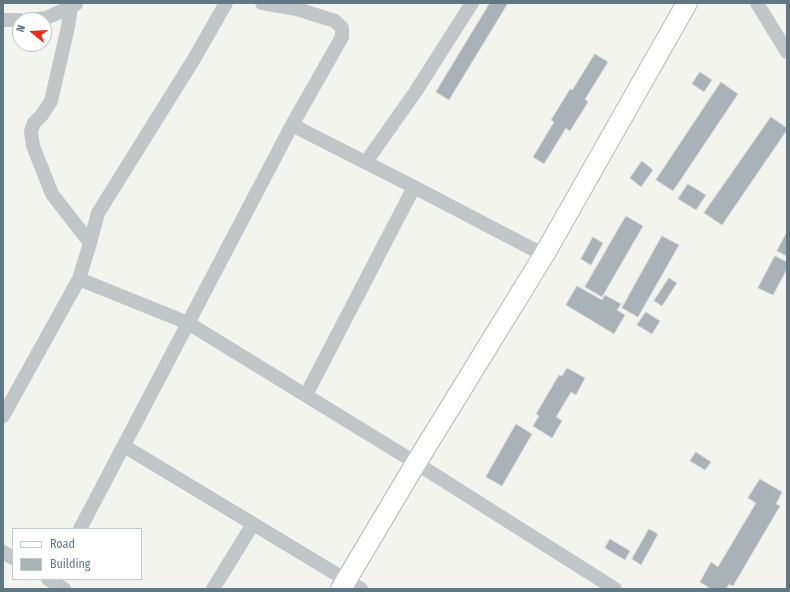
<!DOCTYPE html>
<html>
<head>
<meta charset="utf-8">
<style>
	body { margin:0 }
	#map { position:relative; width:790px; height:592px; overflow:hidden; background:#f4f4ef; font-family:"Fira Sans Condensed",sans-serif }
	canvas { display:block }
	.frame { position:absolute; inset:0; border:4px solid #607883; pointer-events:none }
	.legend { position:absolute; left:12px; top:528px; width:130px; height:52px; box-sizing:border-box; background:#fff; border:1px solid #bfc9cd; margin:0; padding:5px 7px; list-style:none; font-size:12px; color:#607883 }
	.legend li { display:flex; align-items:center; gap:8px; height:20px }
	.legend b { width:20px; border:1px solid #bfc9cd }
	.north { position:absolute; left:12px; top:12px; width:40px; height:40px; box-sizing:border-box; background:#fff; border:1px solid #bfc9cd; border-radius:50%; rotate:288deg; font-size:11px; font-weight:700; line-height:16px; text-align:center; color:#607883 }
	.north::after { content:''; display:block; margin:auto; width:14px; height:18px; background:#f32911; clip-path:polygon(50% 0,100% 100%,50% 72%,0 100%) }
</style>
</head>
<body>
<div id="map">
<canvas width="790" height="592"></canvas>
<div class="frame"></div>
<ul class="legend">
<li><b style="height:5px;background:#fff"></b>Road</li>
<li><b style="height:11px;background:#a9b3b7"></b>Building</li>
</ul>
<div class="north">N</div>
</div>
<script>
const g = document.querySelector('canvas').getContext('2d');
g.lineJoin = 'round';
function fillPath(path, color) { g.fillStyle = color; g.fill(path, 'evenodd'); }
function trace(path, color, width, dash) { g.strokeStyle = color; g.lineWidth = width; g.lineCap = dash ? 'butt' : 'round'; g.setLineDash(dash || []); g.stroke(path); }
const building = new Path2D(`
	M490,3h18l-59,97 -13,-8z
	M595,54l13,8 -23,37 3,3 -18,29 -4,-3 -22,36 -11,-7 21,-35 -3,-2 19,-31 2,1z
	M700,72l12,8 -8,12 -12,-8z
	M721,82l17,12 -65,97 -17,-11z
	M771,117l16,11v2l-65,95 -18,-12z
	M642,161l11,9 -12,17 -11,-9z
	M688,184l18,11 -10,15 -18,-11z
	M626,216l17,10 -41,71 -17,-10z
	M787,232v24l-10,-5z
	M662,236l17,9 -41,72 -16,-9z
	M593,237l10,6 -12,22 -10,-6z
	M775,256l12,6v7l-14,26 -15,-7z
	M669,278l8,5 -15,23 -8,-5z
	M577,286l25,14 3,-5 16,9 -4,6 8,5 -11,19 -48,-29z
	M646,312l14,9 -8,13 -15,-9z
	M567,368l18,10 -9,17 -5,-3 -15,25 6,4 -10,17 -19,-12 6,-10 -3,-2 23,-39 3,1z
	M516,424l16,10 -30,52 -16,-9z
	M696,452l15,10 -6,8 -15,-9z
	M760,479l22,13 -6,12 4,2 -47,80 -4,-2 -3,5h-15l-11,-7 11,-20 7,5 38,-64 -8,-5z
	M649,529l9,5 -17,31 -9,-6z
	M610,539l20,12 -5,9 -20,-12z`);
fillPath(building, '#a9b3b7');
trace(building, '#d5d5d2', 1);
const secondary = new Path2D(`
	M341,589l75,-126 128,-208 143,-252`);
trace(secondary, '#b3babd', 22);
trace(new Path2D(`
	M757,3l30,49
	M71,7l-3,20 -17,74 -9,14 -8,8 -3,8 2,15 19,48 38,49
	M3,20h17
	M28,20l18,-2 25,-11 5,-3
	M292,125l122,62 130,68
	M366,162l50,-71 56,-88
	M79,279l109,44 228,140 199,126
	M306,395l108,-208
	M3,416l76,-137 11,-36 8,-30 96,-154 32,-56
	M124,446l237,143
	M80,529l212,-404 50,-88v-9l-7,-7 -38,-12 -35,-6
	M3,552l10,6
	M48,579l16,10
	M213,589l40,-65`), '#c1c6c8', 14);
trace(secondary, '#fff', 20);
</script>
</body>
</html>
